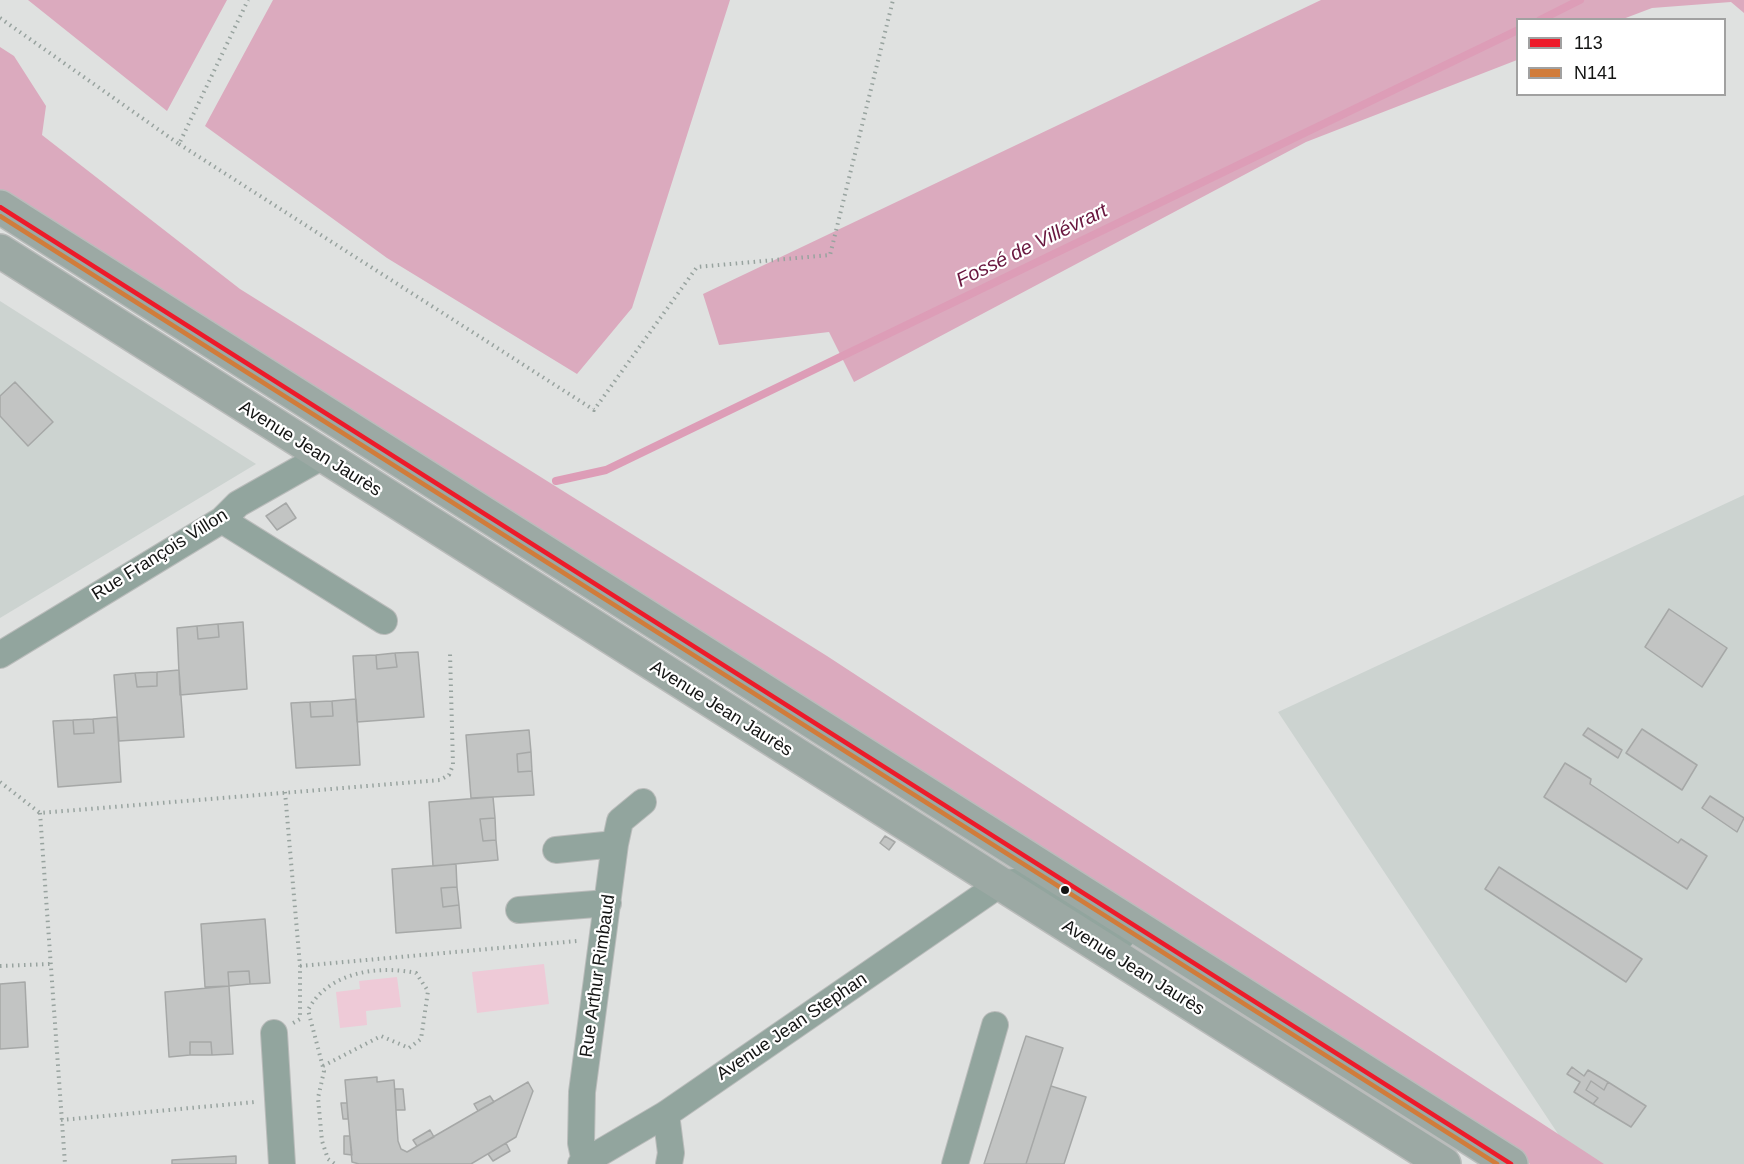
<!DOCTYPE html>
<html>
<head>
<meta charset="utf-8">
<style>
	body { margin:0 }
	#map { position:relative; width:1744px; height:1164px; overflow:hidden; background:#dfe1e0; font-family:Arial,sans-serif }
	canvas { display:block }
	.legend { position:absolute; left:1516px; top:18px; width:210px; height:78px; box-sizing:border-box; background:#fff; border:2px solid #a1a1a1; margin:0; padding:8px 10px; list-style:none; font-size:18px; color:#131413 }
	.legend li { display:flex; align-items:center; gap:12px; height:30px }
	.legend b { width:30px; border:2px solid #a1a1a1 }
</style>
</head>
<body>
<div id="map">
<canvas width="1744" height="1164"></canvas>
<ul class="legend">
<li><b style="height:8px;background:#ed1b2a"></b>113</li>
<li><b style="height:8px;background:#d17c3b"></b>N141</li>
</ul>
</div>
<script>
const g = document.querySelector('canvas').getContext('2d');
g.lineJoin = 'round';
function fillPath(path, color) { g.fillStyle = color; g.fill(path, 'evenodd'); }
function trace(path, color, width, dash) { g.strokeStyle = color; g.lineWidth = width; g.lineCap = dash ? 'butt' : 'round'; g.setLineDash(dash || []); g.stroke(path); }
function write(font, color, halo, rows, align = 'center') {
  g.font = font + ' Arial,sans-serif'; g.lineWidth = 4.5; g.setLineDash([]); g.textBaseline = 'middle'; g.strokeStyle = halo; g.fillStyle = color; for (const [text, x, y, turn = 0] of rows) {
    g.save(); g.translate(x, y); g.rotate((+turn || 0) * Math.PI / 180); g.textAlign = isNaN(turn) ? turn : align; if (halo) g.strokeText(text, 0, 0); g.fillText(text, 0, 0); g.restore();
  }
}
fillPath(new Path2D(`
	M0,301l256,163 -256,154z
	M1744,495v669h-166l-300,-452z`), '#ccd3d0');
fillPath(new Path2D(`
	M544,964l5,40 -72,9 -5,-41z
	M397,977l4,30 -35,4 1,14 -27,3 -4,-36 24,-3 -1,-8z`), '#eecad7');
fillPath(new Path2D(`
	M28,0h199l-60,111z
	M273,0h457l-98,308 -55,66 -190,-116 -182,-132z
	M1321,0h423v13l-13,-11 -79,6 -29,11 -105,1 -1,40 -211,82 -452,240 -25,-50 -110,13 -16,-51z
	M0,47l14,9 32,50 -4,29 198,154 587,367 777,508h-74l-1530,-968z`), '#dbaabe');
trace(new Path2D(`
	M1540,20l40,-20
	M556,481l50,-11 912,-440`), '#dd9db7', 8);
const building = new Path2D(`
	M15,382l38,40 -25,24 -28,-30v-20z
	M286,503l10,15 -19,12 -11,-14z
	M1669,609l58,39 -25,39 -57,-40z
	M243,622l4,67 -67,6 -3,-67 20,-2 1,13 21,-2 -1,-13z
	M218,624l1,13 -21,2 -1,-13z
	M418,652l6,65 -67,5 -4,-66 23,-1 1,14 20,-2 -2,-14z
	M395,653l2,14 -20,2 -1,-14z
	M179,670l5,67 -65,4 -5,-66 21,-2 2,14 20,-1v-14z
	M157,672v14l-20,1 -2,-14z
	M356,699l4,66 -64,3 -5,-65 19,-1 1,15 22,-1 -1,-15z
	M332,701l1,15 -22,1 -1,-15z
	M117,717l4,65 -63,5 -5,-66 20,-1 1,14 20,-1 -1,-14z
	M93,719l1,14 -20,1 -1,-14z
	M1588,728l34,22 -4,8 -35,-23z
	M1642,729l55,36 -15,25 -56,-37z
	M529,730l2,22 -14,2 1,18 14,-1 2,24 -63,3 -5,-63z
	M531,752l1,19 -14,1 -1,-18z
	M1565,763l26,16 -1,5 88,59 3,-4 26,17 -20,33 -143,-92z
	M1710,796l34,22 -7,14 -35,-24z
	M493,797l2,21 -15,1 3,22 13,-1 2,20 -65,6 -4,-64z
	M495,818l1,22 -13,1 -3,-22z
	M885,836l10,6 -6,8 -9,-7z
	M456,864l1,23 -16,1 2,19 16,-2 2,23 -65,5 -4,-64z
	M1499,867l143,92 -16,23 -141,-93z
	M457,887l2,18 -16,2 -2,-19z
	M265,919l5,64 -20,1 -1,-13 -21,1 1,14 -24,1 -4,-63z
	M249,971l1,13 -21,2 -1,-14z
	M25,982l3,65 -28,2v-65z
	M229,986l4,68 -21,1 -1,-13h-21v13l-21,2 -4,-65z
	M1026,1036l37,12 -37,116h-42z
	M190,1042h21l1,13h-22z
	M1572,1067l12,9 4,-6 20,12 -4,8 -13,-9 -5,9 12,8 -5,6 -19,-12 6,-10 -13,-8z
	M377,1077v5l17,-2 4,61 3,8 6,3 121,-70 5,9 -17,46 -45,27h-112l-7,-2 -7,-82z
	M1591,1081l13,9 4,-8 38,24 -15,21 -38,-23 5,-6 -12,-8z
	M1051,1086l35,11 -22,67h-38z
	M395,1089h8l2,21h-9z
	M490,1096l4,6 -16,9 -4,-7z
	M341,1103h6l1,16h-5z
	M430,1130l4,7 -17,9 -4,-6z
	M344,1136h6l2,19 -8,-1z
	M506,1143l4,8 -17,10 -5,-7z
	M236,1156v8h-64v-4z`);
fillPath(building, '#c2c4c3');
trace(building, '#a6a8a7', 1.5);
const minor = new Path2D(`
	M222,520l162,101
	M0,655l222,-135 16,-16 83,-47
	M556,850l59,-6
	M519,910l89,-7
	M274,1033l8,131
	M666,1114l5,39 -2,11
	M585,1162l-4,-19 1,-51 33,-248 5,-23 23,-19
	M581,1164l85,-50 334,-230 30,-4 92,56
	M955,1164l40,-139`);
const major = new Path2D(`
	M0,207l1511,957
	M0,251l1444,913`);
trace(minor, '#babcbb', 28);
trace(major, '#babcbb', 36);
trace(new Path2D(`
	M0,18l179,126 69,-144
	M179,144l415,266 103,-143 133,-12 63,-255
	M0,782l40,31 400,-33 9,-5 4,-10 -3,-112
	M285,792l15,174v53l-7,4
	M40,813l25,351
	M0,966l51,-2
	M300,966l277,-25
	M323,1066l58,-30 28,12 12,-9 7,-48 -12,-18c-38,-8 -88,-1 -108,37l16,61 -6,27 4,43 6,18 7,5
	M61,1120l194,-18`), '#98a39f', 4, [1.5, 4.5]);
trace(minor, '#92a59e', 26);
trace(major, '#9ca9a4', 33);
trace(new Path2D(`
	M0,207l1511,957`), '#ed1b2a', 4.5);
trace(new Path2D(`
	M0,216l1497,948`), '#d17c3b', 4.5);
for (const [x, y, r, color] of [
	[1065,890,5,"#131413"]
]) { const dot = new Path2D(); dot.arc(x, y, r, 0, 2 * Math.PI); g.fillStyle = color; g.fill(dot); trace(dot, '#fff', 2); }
write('18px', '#131413', '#fff', [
	["Avenue Jean Jaurès",310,449,32],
	["Rue François Villon",160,555,-32],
	["Avenue Jean Jaurès",721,709,32],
	["Avenue Jean Jaurès",1133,968,32],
	["Rue Arthur Rimbaud",598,976,-82],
	["Avenue Jean Stephan",792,1027,-34]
]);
write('italic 20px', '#69173f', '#fff', [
	["Fossé de Villévrart",1032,246,-26]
]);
</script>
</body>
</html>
